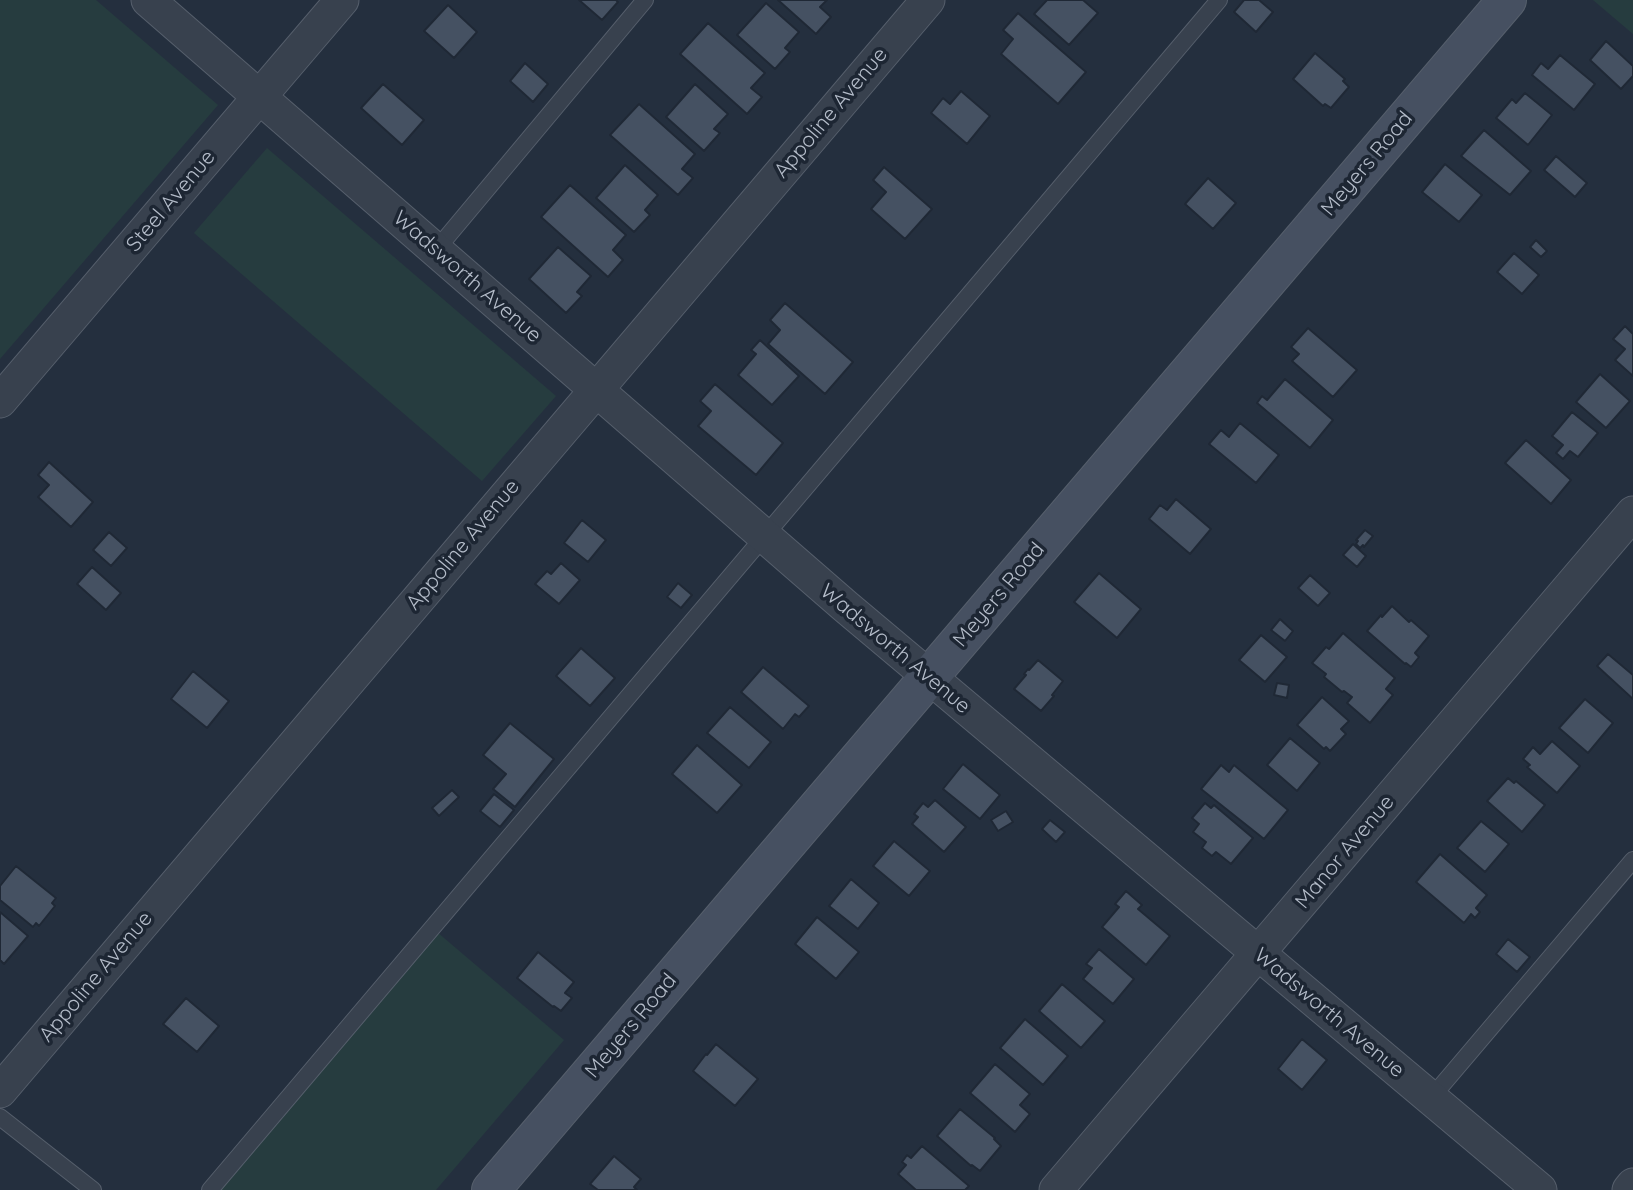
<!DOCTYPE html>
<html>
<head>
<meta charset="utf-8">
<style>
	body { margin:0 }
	canvas { display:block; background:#242f3e }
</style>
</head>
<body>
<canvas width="1633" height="1190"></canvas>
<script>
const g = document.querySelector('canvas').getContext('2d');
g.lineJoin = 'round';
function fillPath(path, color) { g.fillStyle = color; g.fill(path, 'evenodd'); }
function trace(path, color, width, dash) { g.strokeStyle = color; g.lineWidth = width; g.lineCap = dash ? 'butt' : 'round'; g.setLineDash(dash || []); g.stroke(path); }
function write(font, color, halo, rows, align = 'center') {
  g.font = font + ' Quicksand,sans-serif'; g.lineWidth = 7; g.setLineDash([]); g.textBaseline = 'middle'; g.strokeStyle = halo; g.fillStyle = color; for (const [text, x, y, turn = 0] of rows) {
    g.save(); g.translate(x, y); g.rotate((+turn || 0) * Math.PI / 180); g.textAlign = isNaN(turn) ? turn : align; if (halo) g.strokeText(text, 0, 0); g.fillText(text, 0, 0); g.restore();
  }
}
fillPath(new Path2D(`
	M0,0h96l122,105 -218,254z
	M1593,0h40v34z
	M267,148l289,248 -74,85 -288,-248z
	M437,932l127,108 -128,150h-218z`), '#263c3f');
const building = new Path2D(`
	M579,0h37l2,2 -16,18z
	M778,0h49l-7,7 11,10 -15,17z
	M1047,0h36l15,13 -29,32 -35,-31z
	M1244,0h15l14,12 -17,20 -22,-20z
	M766,3l33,29 -14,16 5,4 -15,17 -38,-34z
	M448,5l29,27 -23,26 -30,-27z
	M1018,13l68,59 -28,32 -57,-50 12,-15 -10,-9z
	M708,23l57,50 -14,15 11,9 -15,17 -67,-60z
	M1606,41l27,25v10l-12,13 -31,-29z
	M1315,53l30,26 -2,2 6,6 -18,21 -6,-4 -2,2 -30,-27z
	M1560,55l35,29 -21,26 -42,-35 9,-12 7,6z
	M525,63l23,21 -15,18 -23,-21z
	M383,84l41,36 -22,25 -41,-37z
	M695,84l33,30 -14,15 6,4 -16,18 -38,-34z
	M961,91l29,25 -23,28 -36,-31 12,-15 7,6z
	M1525,93l27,22 -24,30 -32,-27 16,-19 4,4z
	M639,104l56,50 -13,15 11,9 -15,17 -68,-60z
	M1484,130l47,41 -21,24 -49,-39z
	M1556,156l31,27 -12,14 -31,-27z
	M1445,164l37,31 -23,27 -37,-30z
	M625,165l33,30 -13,15 5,5 -16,17 -38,-34z
	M884,167l48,42 -27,30 -34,-30 15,-17 -13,-12z
	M1208,178l28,25 -23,26 -28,-25z
	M570,185l56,50 -13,15 10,10 -15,17 -67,-60z
	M1536,240l11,11 -6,6 -11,-10z
	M558,247l33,29 -14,16 5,4 -16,17 -37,-34z
	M1514,253l25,22 -17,19 -25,-22z
	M785,303l68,59 -28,32 -57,-50 12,-14 -10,-10z
	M1625,326l8,8v42l-18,-16 10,-11 -12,-10z
	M1308,328l49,42 -24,27 -41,-36 7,-7 -8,-7z
	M760,340l39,36 -27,29 -34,-30 18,-21 -5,-4z
	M1600,374l30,27 -24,27 -30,-26z
	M1285,379l48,41 -23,28 -53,-45 5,-7 5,4z
	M715,384l68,59 -27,32 -58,-49 13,-15 -11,-10z
	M1572,412l26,21 -20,24 -8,-6 -7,8 -7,-6 7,-8 -11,-9z
	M1240,423l39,32 -23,28 -47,-39 12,-14 8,7z
	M1526,440l45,40 -20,24 -46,-41z
	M49,462l44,40 -22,25 -33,-30 11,-12 -11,-10z
	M1176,499l35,30 -21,25 -41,-35 11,-14 7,5z
	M582,520l24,20 -18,22 -24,-19z
	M1365,530l8,6 -9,11 -1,-2 -3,3 -4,-4 2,-3 -2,-1z
	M109,532l18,16 -16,18 -18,-16z
	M1353,544l13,12 -9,11 -14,-12z
	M561,563l19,17 -21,24 -24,-20 12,-13 4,3z
	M92,567l29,26 -15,17 -29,-26z
	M1099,573l42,36 -24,29 -43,-36z
	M1310,575l20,18 -12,13 -20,-18z
	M678,583l14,12 -11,13 -14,-11z
	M1392,606l17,16 2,-2 18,16 -14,17 4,4 -8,10 -5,-4 -1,1 -38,-33 14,-16 1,2z
	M1280,619l13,12 -8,10 -14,-11z
	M1343,633l52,45 -9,11 7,6 -23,28 -23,-20 5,-6 -8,-6 -2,1 -18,-15 2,-3 -14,-11 14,-16 3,2z
	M1261,635l26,22 -22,25 -26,-22z
	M581,648l34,30 -25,28 -34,-30z
	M1608,654l25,21v24l-36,-33z
	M1038,660l25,21 -11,14 2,1 -13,15 -27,-22 12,-14 -2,-1 4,-5 1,1z
	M763,667l46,39 -10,11 -4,-3 -12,15 -42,-37z
	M193,671l36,30 -22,27 -36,-29z
	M1277,683l12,2 -2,13 -13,-3z
	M1322,697l27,24 -8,8 5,5 -16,17 -4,-4 -2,2 -27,-24z
	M1585,699l28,24 -25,30 -29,-25z
	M730,707l41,35 -22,26 -42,-35z
	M510,723l44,36 -39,48 -22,-18 13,-15 -23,-19z
	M1290,738l30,25 -23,28 -30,-26z
	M1552,741l28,25 -23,27 -30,-26 3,-2 -7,-6 10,-12 7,7z
	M697,745l45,40 -25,28 -45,-39z
	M963,764l37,31 -20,24 -37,-30z
	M1221,765l8,7 5,-7 54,45 -24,29 -63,-50z
	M1508,778l6,5 2,-2 29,24 -23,27 -35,-31z
	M452,790l7,7 -20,19 -7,-8z
	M494,794l20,16 -14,17 -20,-16z
	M935,800l31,27 -22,25 -32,-28 6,-7 -4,-3 9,-11 5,4z
	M1205,803l6,5 3,-3 39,33 -22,26 -15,-12 -4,4 -10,-8 4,-6 -13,-10 6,-8 -7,-6z
	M1006,811l7,11 -15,9 -7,-11z
	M1050,820l15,12 -9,10 -14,-13z
	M1481,821l28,23 -24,28 -28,-24z
	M894,841l36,30 -21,25 -36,-30z
	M1440,854l47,41 -11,13 4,4 -5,6 -4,-4 -7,9 -48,-41z
	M16,866l40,32 -4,5 3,3 -16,20 -3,-3 -3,4 -33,-27v-14z
	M851,879l28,24 -21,26 -29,-23z
	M1126,891l16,14 -4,4 32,27 -24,29 -44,-38 17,-20 -4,-3z
	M0,912l28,24 -24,28 -4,-4z
	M817,917l42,35 -23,27 -41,-35z
	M1508,939l22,18 -13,15 -21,-18z
	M1099,949l35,30 -21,25 -30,-25 9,-11 -6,-4z
	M538,952l36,30 -9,11 7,5 -11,13 -7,-5 -1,1 -36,-29z
	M1062,984l43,37 -24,27 -42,-37z
	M186,998l33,28 -22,26 -34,-28z
	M1025,1019l43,37 -25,29 -43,-37z
	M1302,1039l25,21 -25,30 -24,-21z
	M716,1044l42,35 -23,27 -42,-35 13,-17 1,1z
	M995,1064l35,30 -10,11 10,9 -15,18 -45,-39z
	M960,1109l35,29 -1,1 7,7 -21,25 -8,-6 -1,1 -34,-30z
	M922,1146l47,40 -4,4h-49l-18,-16 8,-9 -4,-3 5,-7 4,3z
	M614,1156l27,23 -7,8 3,3h-39l-8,-6z`);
fillPath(building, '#455162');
trace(building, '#1f2835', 2);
const lane = new Path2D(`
	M436,250l209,-250
	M1431,1098l202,-238
	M0,1117l93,73
	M210,1190l1009,-1190`);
const street = new Path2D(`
	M148,0l697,606 695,584
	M0,401l342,-401
	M0,1091l928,-1091
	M1056,1190l577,-677
	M1629,1190l4,-5`);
const secondary = new Path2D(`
	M491,1190l1016,-1190`);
trace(lane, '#565f6c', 18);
trace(street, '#565f6c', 35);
trace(secondary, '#565f6c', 40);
trace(lane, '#38414e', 16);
trace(street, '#38414e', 33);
trace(secondary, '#465061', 38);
write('21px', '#b4bcc9', '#1d2633', [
	["Appoline Avenue",831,113,-50],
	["Meyers Road",1367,164,-50],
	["Steel Avenue",171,201,-50],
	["Wadsworth Avenue",467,277,41],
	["Appoline Avenue",463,545,-50],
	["Meyers Road",999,595,-50],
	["Wadsworth Avenue",895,649,40],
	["Manor Avenue",1345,852,-50],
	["Appoline Avenue",96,977,-50],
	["Wadsworth Avenue",1329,1013,40],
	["Meyers Road",631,1026,-50]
]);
</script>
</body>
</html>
